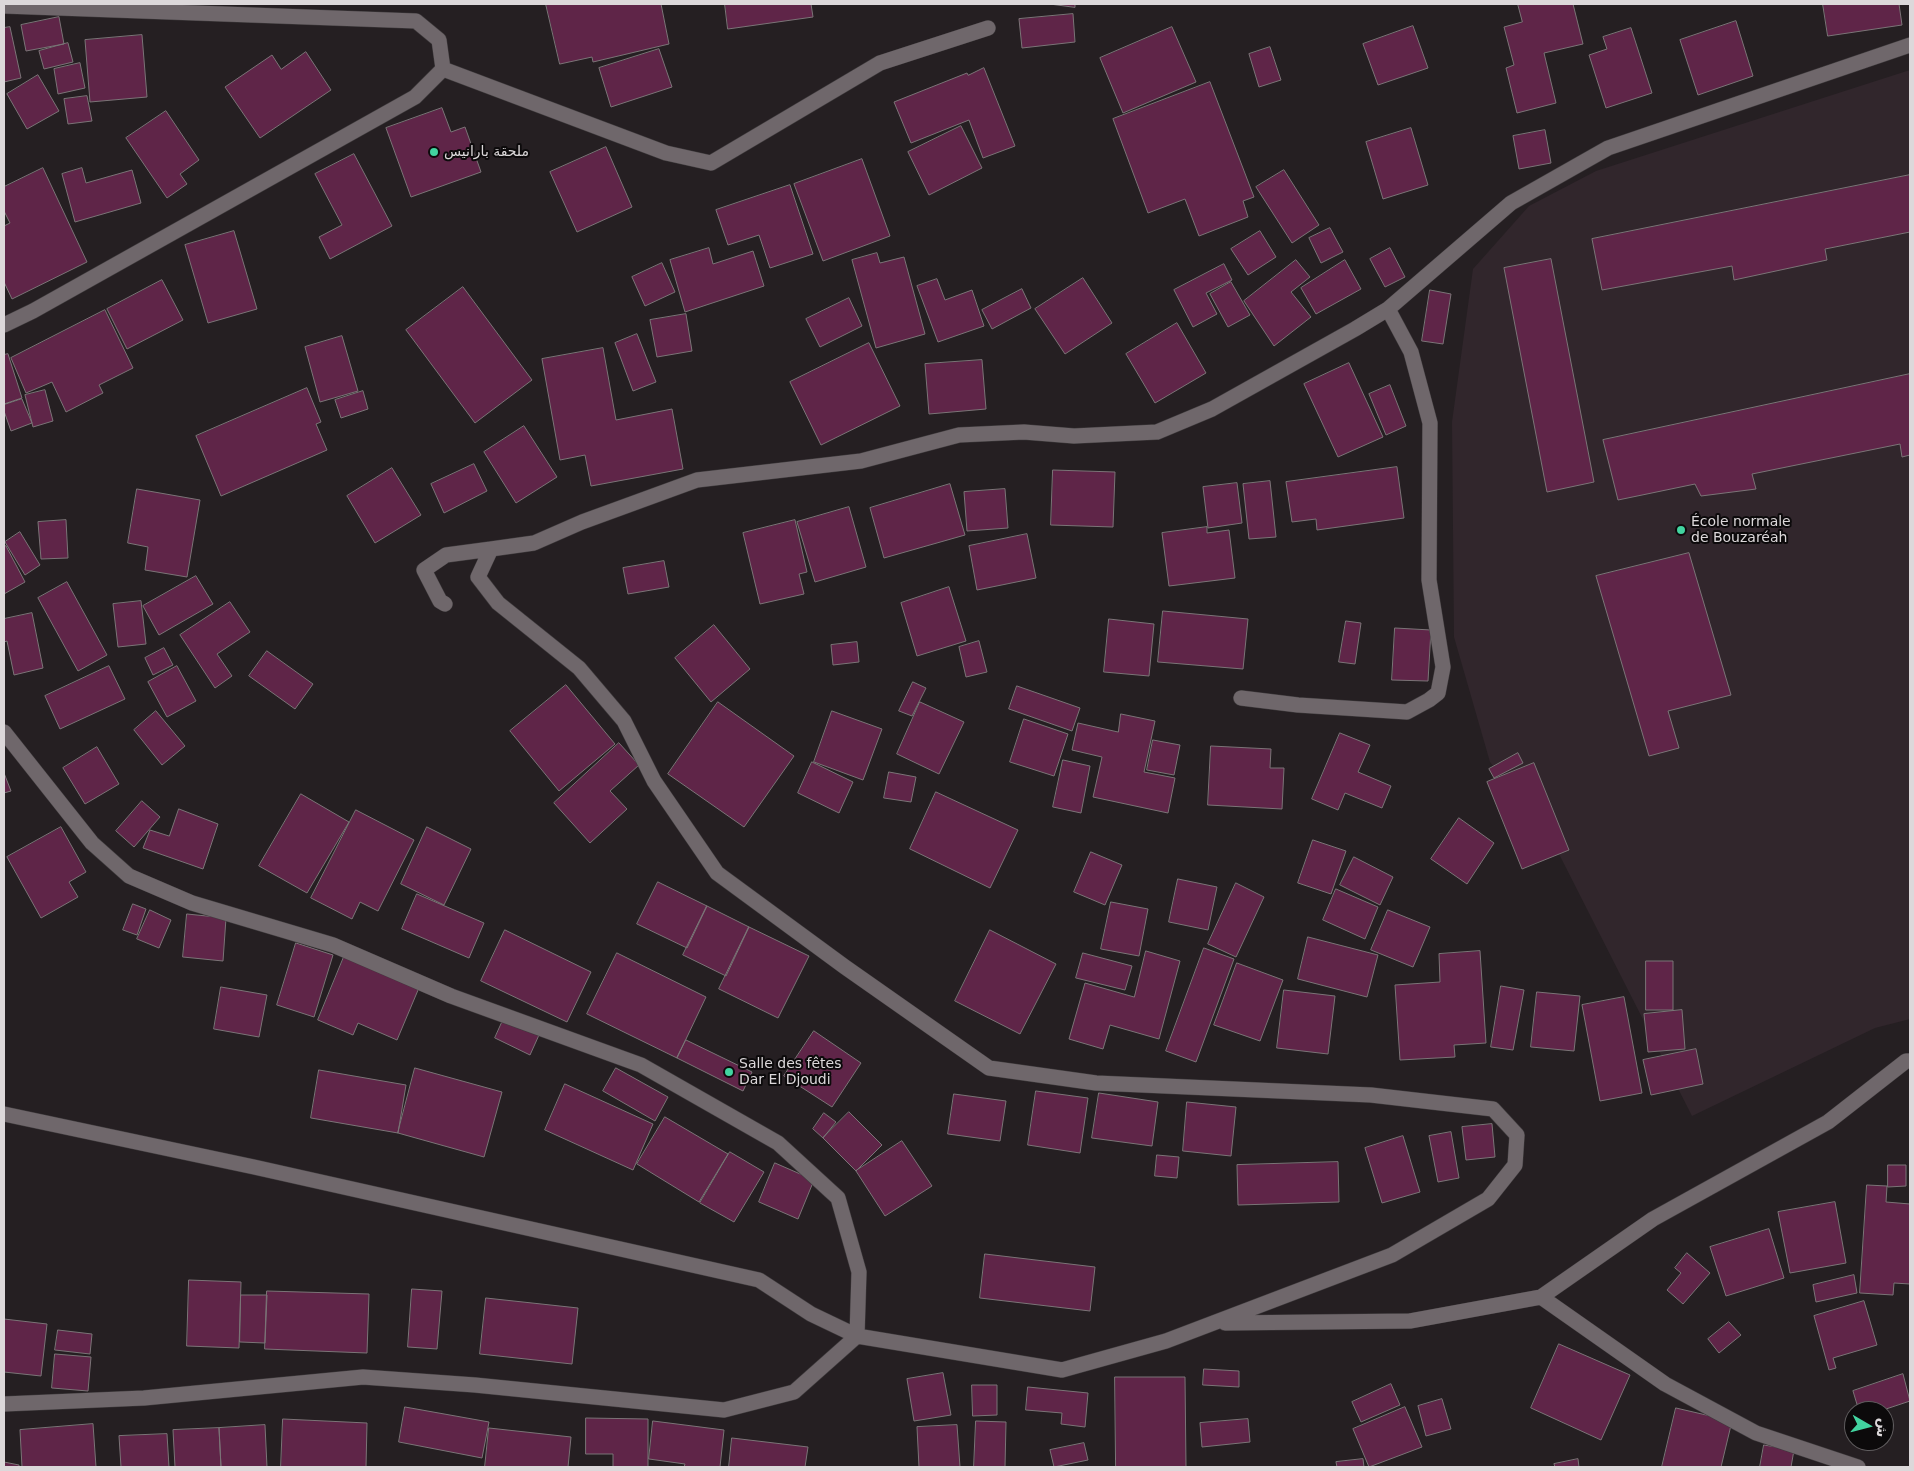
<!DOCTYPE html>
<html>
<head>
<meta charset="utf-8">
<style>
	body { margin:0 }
	#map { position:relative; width:1914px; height:1471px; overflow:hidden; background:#251f22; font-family:"DejaVu Sans",Vazirmatn,sans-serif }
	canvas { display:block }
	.frame { position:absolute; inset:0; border:5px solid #dcd8da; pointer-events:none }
	.north { position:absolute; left:1844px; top:1401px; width:50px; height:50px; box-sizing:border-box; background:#0c0a0b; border:1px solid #5f5c5e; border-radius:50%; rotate:98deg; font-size:14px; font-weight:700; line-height:20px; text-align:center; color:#dcd8da }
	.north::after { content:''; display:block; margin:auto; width:18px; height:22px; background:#42d4a0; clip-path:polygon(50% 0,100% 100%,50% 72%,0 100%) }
</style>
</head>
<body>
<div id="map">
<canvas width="1914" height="1471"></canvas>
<div class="frame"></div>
<div class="north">ش</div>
</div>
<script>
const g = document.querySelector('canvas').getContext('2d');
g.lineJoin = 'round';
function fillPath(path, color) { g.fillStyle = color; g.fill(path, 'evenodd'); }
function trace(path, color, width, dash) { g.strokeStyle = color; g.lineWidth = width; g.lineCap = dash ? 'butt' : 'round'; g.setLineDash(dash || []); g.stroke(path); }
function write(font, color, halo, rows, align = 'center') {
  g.font = font + ' "DejaVu Sans",Vazirmatn,sans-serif'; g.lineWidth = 4; g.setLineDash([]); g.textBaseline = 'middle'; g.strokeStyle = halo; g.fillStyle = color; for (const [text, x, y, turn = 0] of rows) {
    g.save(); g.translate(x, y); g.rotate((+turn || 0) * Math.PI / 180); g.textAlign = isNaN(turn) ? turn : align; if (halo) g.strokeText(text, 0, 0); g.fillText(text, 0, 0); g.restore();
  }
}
fillPath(new Path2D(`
	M1910,70v949l-35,9 -183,88 -134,-264 -68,-90 -36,-125 -2,-215 21,-153 56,-63 67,-35z`), '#31262c');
const building = new Path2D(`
	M546,4h115l8,40 -76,18 -1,-5 -32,7z
	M725,4h86l2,13 -85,12z
	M1050,4h25v3z
	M1518,4h55l10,40 -39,9 12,50 -39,10 -11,-45 8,-3 -10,-38 18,-5z
	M1823,4h76l3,21 -74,11z
	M1073,14l2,28 -53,6 -3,-29z
	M59,17l5,27 -38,7 -5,-26z
	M1736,21l17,55 -55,19 -18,-55z
	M1413,26l15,42 -50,17 -15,-41z
	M10,27l11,51 -17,4v-54z
	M1172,27l24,55 -73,31 -23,-55z
	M1631,28l21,65 -46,15 -17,-53 18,-6 -4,-12z
	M142,35l5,62 -57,5 -5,-62z
	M68,43l5,19 -29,7 -5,-18z
	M1270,47l11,33 -22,7 -10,-33z
	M659,49l13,38 -61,20 -12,-39z
	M306,52l25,38 -71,48 -35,-51 47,-32 9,14z
	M80,63l5,25 -27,6 -4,-25z
	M984,68l31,78 -32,12 -14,-38 -58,23 -17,-41 73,-29 1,2z
	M38,75l21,36 -32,18 -20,-35z
	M1210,82l44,115 -11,4 5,16 -49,19 -14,-37 -37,14 -35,-94z
	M87,96l5,25 -24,3 -4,-25z
	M442,108l9,24 14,-5 16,45 -70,25 -25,-69z
	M166,111l33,49 -19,14 7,10 -20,14 -41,-60z
	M961,126l21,42 -53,27 -21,-43z
	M1411,128l17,57 -45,14 -17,-57z
	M1545,130l6,33 -32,6 -6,-33z
	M606,147l26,60 -55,25 -27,-60z
	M354,154l38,72 -62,33 -11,-22 23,-12 -27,-51z
	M862,159l28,77 -67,25 -29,-77z
	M43,168l44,94 -75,37 -8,-17v-56l6,-3 -6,-12v-24z
	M82,168l4,15 46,-13 9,33 -66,19 -13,-48z
	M1284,170l35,55 -27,18 -36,-56z
	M1910,175v57l-85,17 2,11 -93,20 -2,-14 -130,24 -10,-51z
	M790,185l23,69 -43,14 -11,-33 -31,10 -12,-35z
	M1330,228l13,24 -22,11 -12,-25z
	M234,231l23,78 -49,14 -23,-78z
	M1260,231l16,26 -28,18 -17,-26z
	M709,248l4,16 40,-13 11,35 -79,26 -15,-52z
	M1390,248l15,29 -20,10 -15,-28z
	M877,253l3,10 24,-6 21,77 -49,14 -24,-88z
	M1551,259l43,223 -47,10 -43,-224z
	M1296,260l14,17 -19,15 20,25 -37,29 -30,-45z
	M1345,260l16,29 -45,25 -15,-26z
	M662,263l13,29 -30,14 -13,-29z
	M1224,264l8,16 -26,13 11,21 -24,13 -19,-37z
	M1083,278l29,45 -47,31 -30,-45z
	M937,279l8,21 27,-10 12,36 -46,16 -21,-56z
	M162,280l21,40 -56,29 -20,-40z
	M1231,282l19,33 -22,12 -18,-33z
	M463,287l69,93 -57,43 -69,-93z
	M1022,289l9,19 -39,21 -10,-19z
	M1430,290l21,4 -8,50 -21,-3z
	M849,298l13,28 -42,21 -14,-28z
	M105,310l28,58 -34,17 4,8 -37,19 -14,-30 -26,11 -15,-35z
	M686,314l6,37 -35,6 -7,-37z
	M1177,323l29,50 -51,30 -29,-49z
	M637,334l19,48 -23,9 -18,-48z
	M342,336l16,55 -38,11 -15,-55z
	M869,343l31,63 -79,39 -31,-63z
	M603,348l13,72 56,-11 11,60 -92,17 -6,-31 -25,5 -18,-101z
	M8,354l14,44 -18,6v-49z
	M982,360l4,49 -57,5 -4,-50z
	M1349,363l34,74 -45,20 -34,-73z
	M1910,374v81l-8,2 -2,-13 -148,30 4,15 -55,7 -6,-12 -77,16 -15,-60z
	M1390,385l16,41 -20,9 -17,-41z
	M307,388l14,34 -5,2 11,26 -106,46 -25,-60z
	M45,390l8,31 -20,6 -8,-32z
	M363,391l5,18 -27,9 -6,-18z
	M22,399l10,24 -21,8 -7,-20v-6z
	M524,426l33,51 -41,26 -32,-51z
	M474,464l13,27 -43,22 -13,-29z
	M1397,467l7,51 -87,12 -1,-11 -24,3 -6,-40z
	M392,468l29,47 -46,28 -28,-47z
	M1053,470l62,2 -2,55 -62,-2z
	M1270,481l6,56 -27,2 -6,-55z
	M1237,483l5,40 -34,5 -5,-41z
	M950,484l15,51 -81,23 -14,-50z
	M137,489l63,11 -13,77 -42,-7 3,-23 -20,-4z
	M1005,489l3,39 -41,3 -3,-39z
	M849,507l17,60 -51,15 -18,-60z
	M66,520l2,38 -27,1 -3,-37z
	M795,520l12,52 -8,2 5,20 -44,10 -17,-71z
	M1207,527v6l22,-3 6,48 -66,8 -7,-53z
	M20,532l20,33 -15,10 -20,-33z
	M1027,534l9,44 -59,12 -8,-44z
	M6,546l19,36 -21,12v-47z
	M1689,553l42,142 -63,16 11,37 -30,8 -53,-180z
	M664,561l5,26 -41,7 -5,-26z
	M196,576l17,28 -54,31 -16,-29z
	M67,582l40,73 -29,16 -40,-73z
	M949,587l17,54 -49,15 -16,-53z
	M141,601l5,43 -28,3 -5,-43z
	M230,602l20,30 -33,22 15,22 -17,12 -35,-53z
	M1163,611l85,8 -5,50 -85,-7z
	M32,613l11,55 -29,7 -7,-34 -3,1v-23z
	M1109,619l45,5 -5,52 -45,-4z
	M1346,621l15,2 -6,41 -16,-2z
	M714,625l36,44 -39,33 -36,-44z
	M1395,628l36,2 -3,51 -36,-1z
	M979,641l8,31 -21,5 -7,-30z
	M857,642l2,20 -26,3 -2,-20z
	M164,648l9,17 -20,10 -8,-17z
	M267,651l46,33 -18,25 -46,-33z
	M109,666l16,33 -65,30 -15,-33z
	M177,666l19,35 -29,16 -19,-35z
	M913,682l13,6 -14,28 -13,-5z
	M566,685l49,59 -56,47 -49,-60z
	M1017,686l63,22 -8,23 -63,-22z
	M718,702l76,54 -50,71 -76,-53z
	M920,702l44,20 -25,52 -42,-20z
	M156,711l29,35 -23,19 -28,-35z
	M832,711l50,18 -19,51 -49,-18z
	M1121,714l34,7 -11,51 31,6 -7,35 -75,-16 9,-40 -30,-7 6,-27 40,9z
	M1024,719l44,15 -14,42 -44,-14z
	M1340,733l30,12 -12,27 33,14 -9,22 -37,-15 -7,17 -26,-11z
	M1153,740l27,5 -6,30 -27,-5z
	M619,743l20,22 -29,26 17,18 -37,34 -36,-40z
	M1211,746l60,3 -1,19h14l-2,41 -74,-4z
	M97,747l22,37 -34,20 -22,-36z
	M1518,753l5,10 -29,15 -5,-9z
	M1063,760l27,6 -9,47 -28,-6z
	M812,762l41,20 -14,31 -41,-20z
	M1534,763l35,87 -47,19 -35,-87z
	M889,772l27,5 -5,25 -27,-4z
	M4,773l7,18 -7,2z
	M936,792l82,38 -28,58 -80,-39z
	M301,794l48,28 -42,71 -48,-27z
	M142,801l18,16 -26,30 -18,-16z
	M179,809l39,15 -15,45 -60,-21 7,-18 19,6z
	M356,810l58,30 -36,71 -18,-9 -8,17 -41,-21z
	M1459,818l35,25 -27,41 -36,-25z
	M61,827l25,45 -17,10 9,15 -37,21 -34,-61z
	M427,827l44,22 -27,56 -43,-21z
	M1313,840l33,11 -15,43 -33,-11z
	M1091,852l31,13 -17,40 -31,-13z
	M1354,857l39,20 -13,28 -40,-20z
	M1178,879l39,8 -9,43 -39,-8z
	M658,882l49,24 -20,42 -50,-24z
	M1236,883l28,14 -28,60 -28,-13z
	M1336,889l42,18 -13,32 -42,-19z
	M417,894l67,29 -15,35 -67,-29z
	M1111,902l37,7 -9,47 -38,-7z
	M133,904l13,5 -9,26 -14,-5z
	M707,906l42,21 -23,49 -43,-21z
	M150,910l21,10 -12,28 -22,-9z
	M1388,910l42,17 -17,40 -42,-17z
	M187,914l39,4 -3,43 -40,-4z
	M749,927l60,29 -31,62 -59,-29z
	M505,930l86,42 -24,50 -86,-41z
	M990,930l66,34 -36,70 -65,-33z
	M1308,937l70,18 -11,42 -69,-18z
	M296,943l37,12 -19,62 -37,-12z
	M1204,948l30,11 -38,103 -30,-11z
	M1146,951l34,10 -21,78 -49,-14 -7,24 -34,-10 16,-56 49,14z
	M1480,951l6,92 -32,2 1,12 -55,3 -5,-75 45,-3 -1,-28z
	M346,952l75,31 -24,57 -39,-17 -5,12 -35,-15z
	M617,953l89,44 -29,61 -90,-44z
	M1083,953l49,13 -7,24 -49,-12z
	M1646,961h27v49h-27z
	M1237,963l46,17 -23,61 -46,-16z
	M1501,986l23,4 -11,60 -22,-3z
	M221,987l46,8 -8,42 -45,-8z
	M1284,990l51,6 -7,58 -51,-6z
	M1537,992l43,4 -6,55 -43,-4z
	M1624,997l18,96 -42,8 -18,-96z
	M1682,1010l3,39 -37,3 -4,-38z
	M504,1018l35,17 -9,20 -35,-17z
	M814,1031l47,32 -29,44 -48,-31z
	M686,1040l66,32 -9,19 -66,-33z
	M1696,1049l7,35 -52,11 -8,-35z
	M415,1068l87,24 -18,65 -86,-24z
	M616,1068l52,29 -13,24 -52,-30z
	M319,1070l87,15 -8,48 -87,-15z
	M565,1084l88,40 -20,46 -88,-40z
	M1036,1091l52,7 -8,55 -52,-8z
	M1099,1093l59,9 -6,44 -60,-8z
	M954,1094l52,7 -6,40 -52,-7z
	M1187,1102l49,5 -5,49 -48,-5z
	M849,1112l33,33 -26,26 -33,-33z
	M824,1113l12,9 -13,16 -10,-9z
	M665,1117l63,37 -29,48 -62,-38z
	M1492,1124l3,33 -29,3 -4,-33z
	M1451,1132l8,46 -21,4 -9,-46z
	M1403,1136l17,56 -38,11 -17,-55z
	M902,1141l30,45 -47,30 -29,-45z
	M730,1152l34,20 -30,50 -34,-19z
	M1157,1155l22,2 -2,21 -22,-2z
	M1338,1162l1,40 -101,3 -1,-40z
	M775,1163l39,17 -16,39 -39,-17z
	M1888,1165h18v21l-18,1z
	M1867,1185l20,1 -1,16 24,2v80l-16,-1 -1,12 -33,-2z
	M1835,1202l11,61 -56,10 -12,-61z
	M1769,1229l15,49 -58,18 -16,-49z
	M1687,1253l23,20 -27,31 -16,-14 14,-17 -6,-5z
	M985,1254l110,13 -5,44 -110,-13z
	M1854,1275l3,18 -41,9 -3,-17z
	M189,1280l52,2 -2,66 -52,-2z
	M412,1289l30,2 -5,58 -29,-2z
	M267,1291l102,3 -2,59 -102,-4z
	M241,1295h26l-2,48 -25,-1z
	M486,1298l92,10 -6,56 -92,-10z
	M1864,1301l13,44 -44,13 3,10 -7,2 -15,-54z
	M4,1319l43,5 -6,52 -37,-4z
	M1729,1322l12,13 -22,18 -11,-14z
	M58,1330l34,4 -2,20 -35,-4z
	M1559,1344l71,31 -29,65 -70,-32z
	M55,1354l36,3 -3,34 -36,-3z
	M1204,1369l35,2v16l-36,-2z
	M943,1373l8,42 -37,6 -7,-42z
	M1903,1374l7,27 -30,10h-21l-6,-20z
	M1115,1377h70l1,90h-70z
	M1391,1384l9,21 -39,17 -9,-20z
	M972,1385h25v30l-24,1z
	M1028,1387l60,6 -3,34 -24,-3 1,-11 -36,-3z
	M1442,1399l9,30 -25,7 -8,-30z
	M405,1407l84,15 -7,36 -83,-16z
	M1405,1407l17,40 -53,20 -16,-38z
	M1676,1408l56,13 -11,46h-59z
	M586,1418l62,1v48h-35v-13h-27z
	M283,1419l84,4 -1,44h-85z
	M1248,1419l2,23 -48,5 -2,-24z
	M653,1421l71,9 -4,37h-36l1,-3 -36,-5z
	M976,1421l30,1 -1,45h-31z
	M93,1424l3,43h-74l-2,-37z
	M265,1425l2,42h-46l-2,-39z
	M957,1425l3,42h-41l-2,-40z
	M219,1428l2,39h-46l-2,-37z
	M489,1428l82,9 -3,30h-83z
	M167,1434l2,33h-48l-2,-31z
	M732,1438l76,9 -3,20h-76z
	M1084,1443l4,17 -34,7 -4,-17z
	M1764,1445l30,5 -3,17h-31z
	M1363,1459l1,8h-27l-1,-5z
	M1578,1459l1,8h-24l-1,-3z
	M4,1462l15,3v2h-15z`);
fillPath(building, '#5f2548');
trace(building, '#7b7477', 1);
const street = new Path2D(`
	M4,6l412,15 23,19 4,29 -28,28 -382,214 -29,14
	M443,69l223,84 45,10 169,-100 108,-35
	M445,604l-5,-3 -16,-31 22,-15 45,-6
	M1241,698l57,7 109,7 22,-12 9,-7 5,-26 -14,-87 1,-157 -19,-71 -23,-43
	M4,732l88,111 37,33 63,27 141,42 118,51 190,69 137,78 60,55 21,74 -2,64 -63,56 -70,18 -249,-25 -112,-8 -219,21 -140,6
	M4,1114l250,53 505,113 52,34 46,22 205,34 104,-29 226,-86 96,-56 27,-34 2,-30 -24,-26 -122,-14 -275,-12 -107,-15 -144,-101 -128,-94 -63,-92 -30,-60 -45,-53 -81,-65 -20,-26 13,-28 43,-6 48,-21 115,-42 164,-19 98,-26 65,-3 50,4 83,-4 55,-23 143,-80 33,-20 123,-106 97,-55 302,-103
	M1541,1297l124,87 91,49 102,34
	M1225,1323l185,-2 131,-24 112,-78 175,-97 78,-61h4`);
trace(street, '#3f3b3d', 16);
trace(street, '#6f676b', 15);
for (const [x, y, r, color] of [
	[434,152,5,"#42d4a0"],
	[1681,530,5,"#42d4a0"],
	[729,1072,5,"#42d4a0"]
]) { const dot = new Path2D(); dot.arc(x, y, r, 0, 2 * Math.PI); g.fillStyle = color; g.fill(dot); trace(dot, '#0c0a0b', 2); }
write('14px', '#dcd8da', '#0c0a0b', [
	["ملحقة بارانيس",444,152],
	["École normale",1691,522],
	["de Bouzaréah",1691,538],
	["Salle des fêtes",739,1064],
	["Dar El Djoudi",739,1080]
], 'left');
</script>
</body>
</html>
